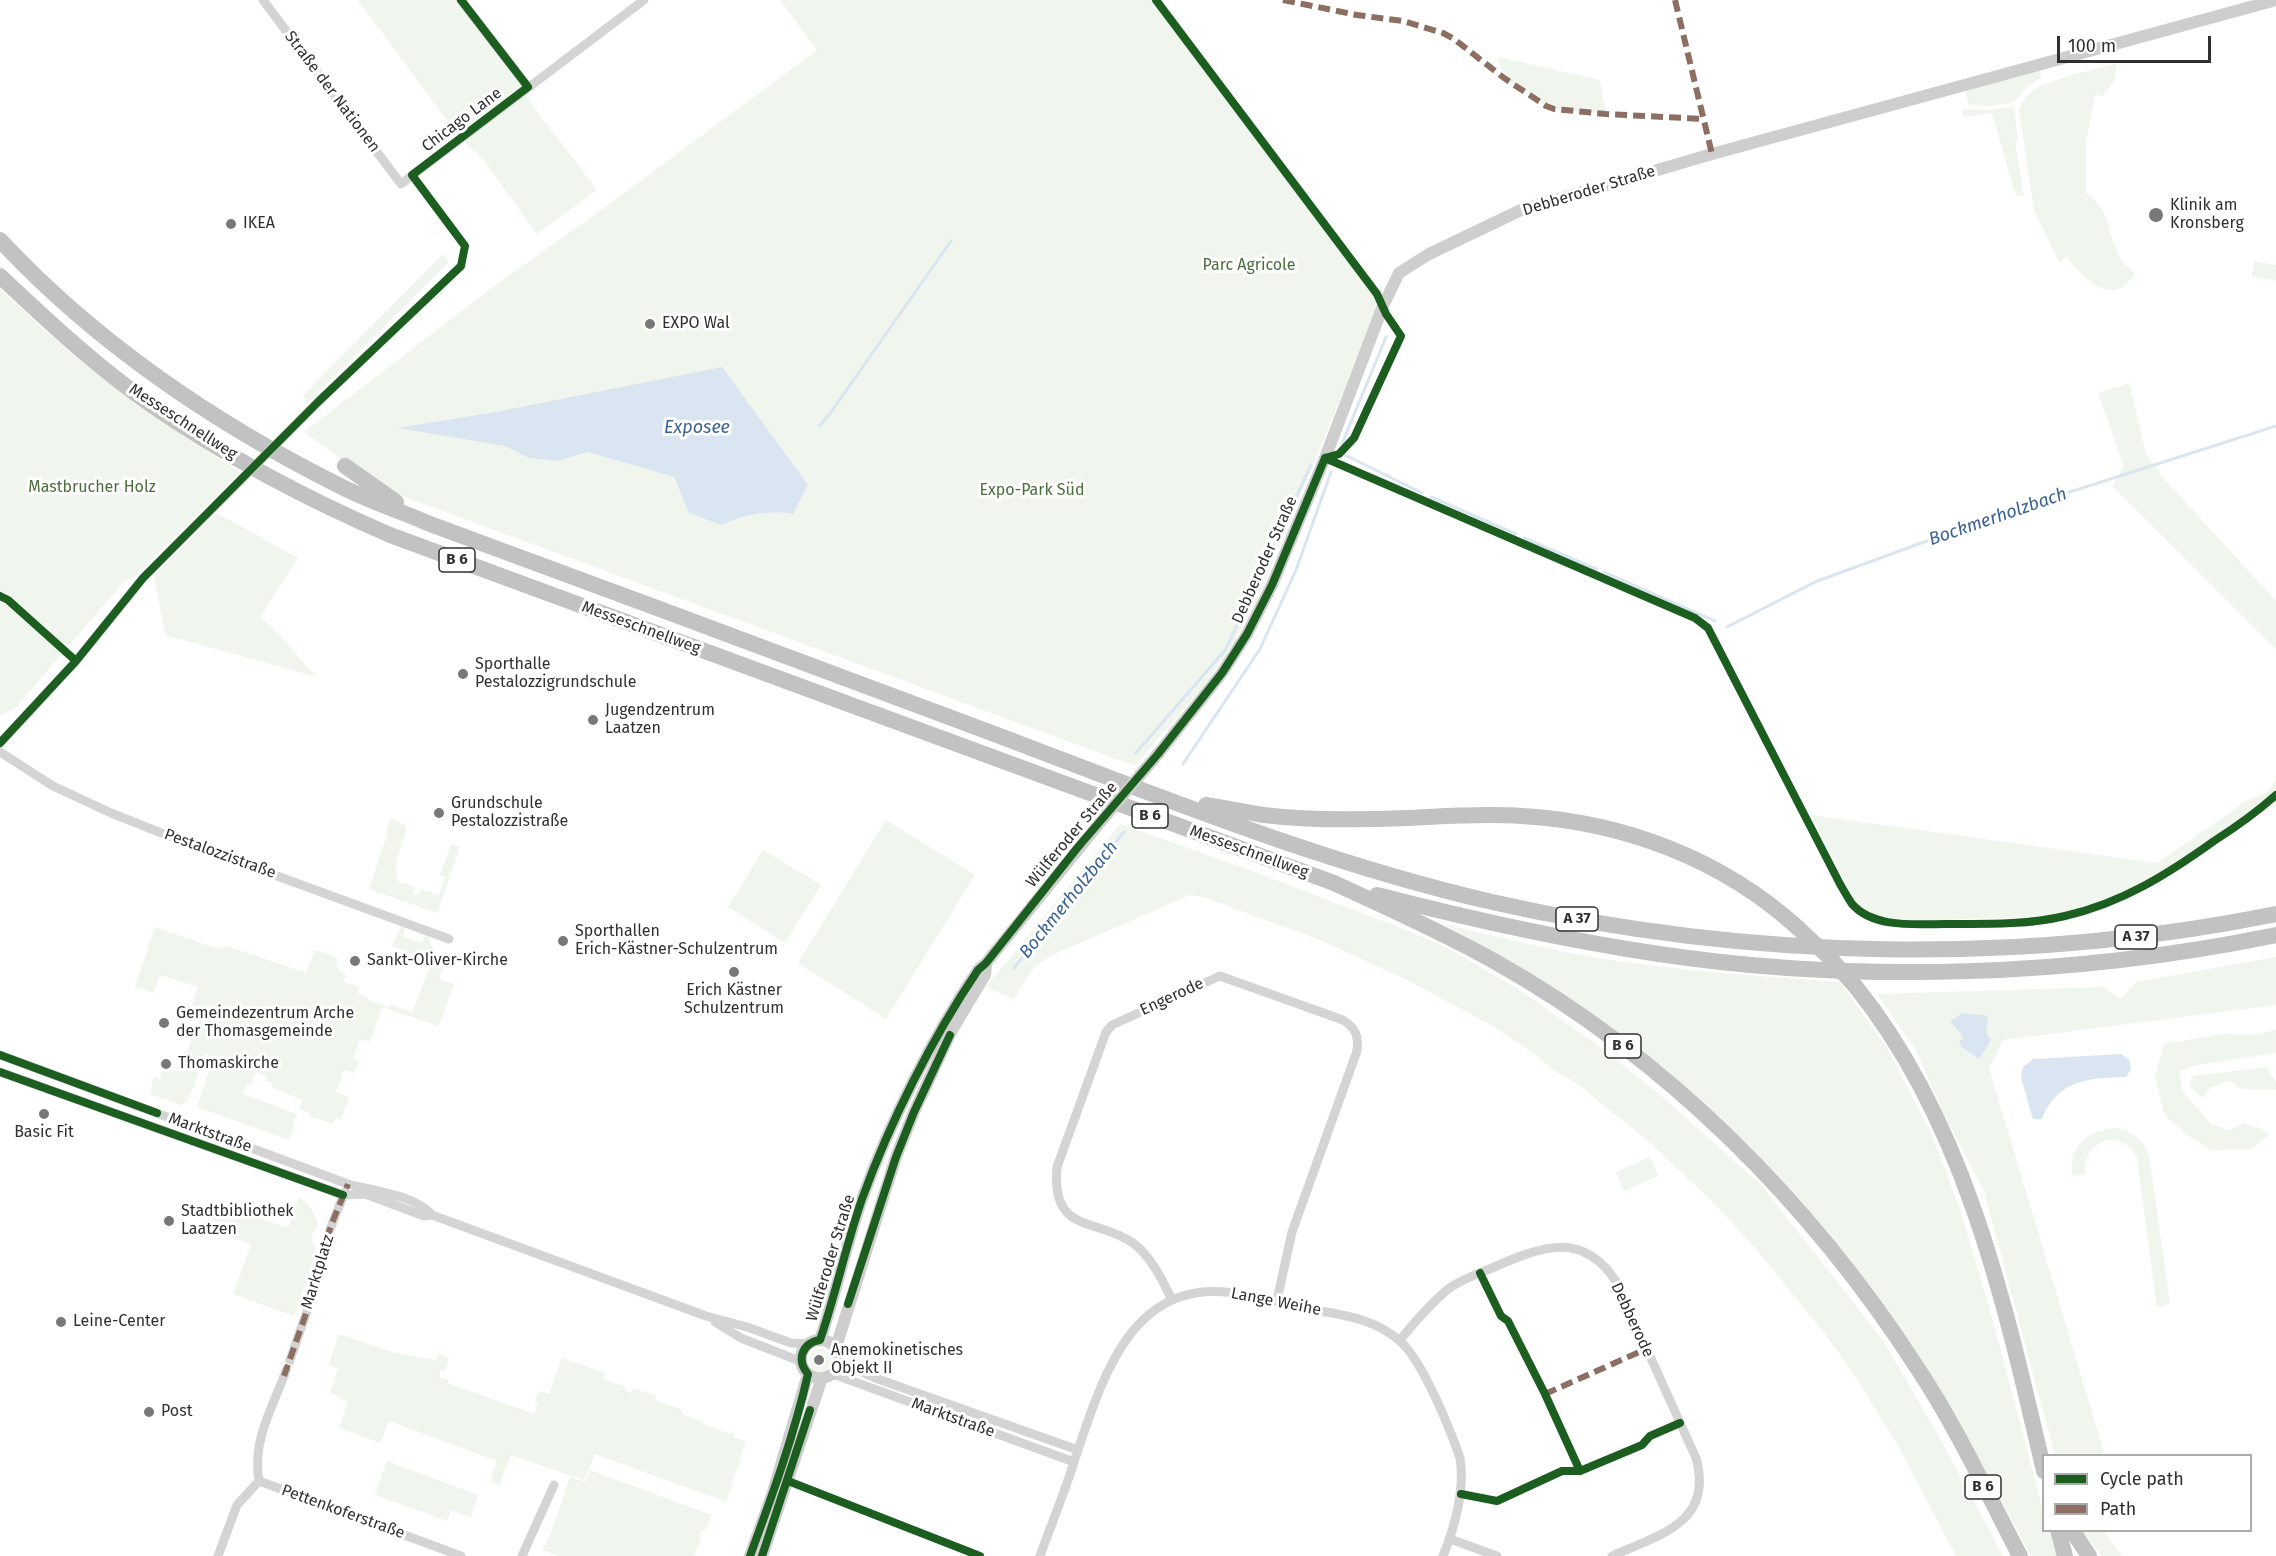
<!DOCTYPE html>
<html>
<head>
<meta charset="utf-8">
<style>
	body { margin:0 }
	#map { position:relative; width:2276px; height:1556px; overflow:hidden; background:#fff; font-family:"Fira Sans",sans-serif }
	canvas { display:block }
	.legend { position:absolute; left:2042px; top:1454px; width:210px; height:78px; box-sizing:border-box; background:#fff; border:2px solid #acacac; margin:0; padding:8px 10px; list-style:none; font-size:18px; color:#303030 }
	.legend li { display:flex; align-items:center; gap:12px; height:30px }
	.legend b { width:30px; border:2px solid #acacac }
	.scale { position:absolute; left:2057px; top:36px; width:154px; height:27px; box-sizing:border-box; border:3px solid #303030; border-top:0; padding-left:8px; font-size:18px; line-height:21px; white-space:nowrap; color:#303030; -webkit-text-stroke:4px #fff; paint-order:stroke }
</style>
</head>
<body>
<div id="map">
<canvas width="2276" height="1556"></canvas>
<ul class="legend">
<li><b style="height:8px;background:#1b5e20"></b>Cycle path</li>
<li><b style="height:8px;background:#8d6e63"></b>Path</li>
</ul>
<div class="scale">100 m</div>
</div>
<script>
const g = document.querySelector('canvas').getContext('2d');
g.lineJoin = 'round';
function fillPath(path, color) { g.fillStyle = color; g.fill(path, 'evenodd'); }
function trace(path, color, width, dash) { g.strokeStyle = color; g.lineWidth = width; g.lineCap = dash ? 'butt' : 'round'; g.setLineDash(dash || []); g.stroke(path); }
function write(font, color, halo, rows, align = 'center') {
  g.font = font + ' "Fira Sans",sans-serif'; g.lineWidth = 6; g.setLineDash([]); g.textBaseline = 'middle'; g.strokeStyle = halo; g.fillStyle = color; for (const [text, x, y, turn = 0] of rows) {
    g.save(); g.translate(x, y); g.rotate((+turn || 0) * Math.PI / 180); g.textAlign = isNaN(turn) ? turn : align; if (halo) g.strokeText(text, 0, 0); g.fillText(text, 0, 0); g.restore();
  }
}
fillPath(new Path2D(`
	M358,0h103l67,87 2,15 67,88 -60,44 -55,-76 -22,-20z
	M780,0h376l151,199 73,100 -45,113 -80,192 -21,38 -32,46 -67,78 -752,-277 -79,-57 193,-148 114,-81 206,-153zM501,411l291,103c-25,-4 -48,1 -71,11l-32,-12 -15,-36 -87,-25 -29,9 -29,-3 -24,-12 -104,-18z
	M1498,57l102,23 6,34 -44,-4 -16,-4 -42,-28z
	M2116,64c2,15 -4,21 -13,32l-8,-1 -9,46v52c20,12 22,34 29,54 3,11 12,19 20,27 -25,36 -49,4 -69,-17l-7,5 -25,-52 -15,-100 8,-15 13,-9 35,-12z
	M2040,70l1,8 -15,10 -8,10 -8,5 -22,3 -19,-1 -4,-15z
	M2012,107l2,1 4,33 -3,1 9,53 -8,1 -24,-83 -29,4 -1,-8 26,1z
	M443,254l6,8 -140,140 -6,-6 4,-5z
	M2255,261l21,4v16l-25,-5z
	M0,289c75,72 151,128 240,183l-102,101 -15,10 -106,123 -17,10z
	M2129,383l17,71 20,27 110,120v48l-164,-163 12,-19 -26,-74z
	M217,513l81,45 -38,59c21,18 38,40 57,60l-152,-42 -11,-59z
	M2276,780v10l-20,18 -80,58 -35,20 -49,20 -49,11 -126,3 -27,-1 -15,-4 -20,-13 -44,-87 346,48 76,-52 10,-9 24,-10z
	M391,818l14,7 1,7 -10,29 1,20 18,6 -2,6 5,2 3,-6 18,6 6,-18 -5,-2 11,-31 9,3 -23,66 -68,-24 18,-54 -1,-4z
	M886,820l89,55 -89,144 -88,-56z
	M1120,824l138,49 148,57 46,20 72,43 72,51 61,48 105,94 95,121 28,37 56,96 62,116h-47l-58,-111 -49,-78 -27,-37 -67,-82 -43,-47 -66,-62 -74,-59 -16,-8 -23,-19 -40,-27 -86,-46 -87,-40 -117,-43 -13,-2 -142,62 -16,13 -18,29 -28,-12z
	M763,850l58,35 -36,58 -57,-36z
	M403,922l4,1 -4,13 19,7 5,-13 6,23 12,10 -6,16 15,5 -15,42 -57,-19 -12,35 -10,-3 -7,20 7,3 -6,11 -10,-3 -8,22 13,5 -8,22 -5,-2 -3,7 -24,-8 1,-3 -11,-4 3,-9 -31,-13 1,-4 -7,-2 2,-5 -11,-4 -5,13 -4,-2 -4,11 54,20 -8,26 -92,-33 15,-45 -6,-10 -18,49 -8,4 -30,-11 4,-18 6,4 2,-8 15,-1 -1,-4 10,-7 -1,-2 15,-42 -11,-3 9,-26 -38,-12 -7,18 -18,-6 20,-60 63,22 9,-3 79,27 9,-23 23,8 -2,5 4,9 6,3 -2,7 15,5 -2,6 11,4v3l21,7 1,-3 22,8 17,-43 -9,-3 3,-8 -31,-12z
	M1443,924c46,11 92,22 138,31 86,15 172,21 259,27l47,66 44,85 29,76 35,119 48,183 1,19 5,1 8,25h-26c-49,-92 -99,-184 -160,-268 -72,-101 -169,-195 -269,-267 -50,-36 -105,-67 -159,-97z
	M2276,957v48l-273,35 -14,28 114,381 -1,6h-47l-71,-264 -39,-75 -30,-67 -38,-55 227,-7 17,12 15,-17z
	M2276,1029v24l-79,12 -18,6 3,20 30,34 18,5 14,-7 15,5 10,7 -18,14 -40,1 -25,-16 -21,-18 -10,-40 9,-32 58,-10 36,1z
	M2267,1067l9,15v8l-35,-1 -10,-8 -20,6 -9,11 -13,-13 3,-9z
	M2117,1128c17,4 26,12 32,28l21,148 -13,3 -20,-149c-15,-31 -55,-19 -52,16l-12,2c-6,-31 16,-46 44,-48z
	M1650,1157l8,19 -34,15 -8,-19z
	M299,1197c10,5 15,16 19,27l-7,14 5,13 -22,65 -61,-22 18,-50 -43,-15 9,-25 71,24z
	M339,1334l56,19 41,7 2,-6 11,4 -4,13 -4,-1 -2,7 9,3v3l86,31 4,-11 -3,-1 4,-11 10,3 13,-36 43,15 -2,6 23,8 -1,4 6,2 2,-5 23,8 -1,4 28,10 -1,4 21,8v2l27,10 1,-2 4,2 -1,3 12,4 -20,61 -131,-48 -11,26 -73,-25 -12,30 -9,-3 7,-21 -108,-40 -9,22 -41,-15 9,-26 -18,-10 8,-23 -10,-4z
	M809 1360a11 11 0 1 1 22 0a11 11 0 1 1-22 0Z
	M387,1461l91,34 -7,23 -20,-8 -4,11 -72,-26z
	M590,1470l121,45 -6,16 -4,-1 -2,6 2,1 -7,19h-135l-17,-6 7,-12 21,-61 15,5z
	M2082,1531h22l18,25h-20z`), '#f0f5ed');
fillPath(new Path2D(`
	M722,367l86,118 -15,29c-26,-4 -49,1 -72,11l-32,-12 -15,-36 -87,-25 -29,9 -29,-3 -24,-12 -107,-18 103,-17z
	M1963,1013l25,3 -2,16 5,8 -12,19 -18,-13 -2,-6h4l-2,-6 -11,-13z
	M2121,1054l8,5 2,10 -5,8c-38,1 -69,3 -84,42h-9l-12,-41 2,-11 10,-8z`), '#dae5f2');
trace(new Path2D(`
	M819,426l10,-11 122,-174
	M1342,444l44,-107
	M1345,455l77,38
	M1431,497l85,37
	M1524,538l72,31
	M1604,572l111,49
	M1727,627l88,-45 177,-65 284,-91
	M1136,753l90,-104 85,-184
	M1183,764l77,-115 36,-79 35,-98
	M1014,968l110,-136`), '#dae5f2', 3);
trace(new Path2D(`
	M284,1376l6,-16`), '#d6d6d6', 9, [9, 4.5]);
trace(new Path2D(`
	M263,0l138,184 243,-184
	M461,0l67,87
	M318,402l50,-48
	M0,743l76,-82 67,-83 70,-70
	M0,752l53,34 58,27 68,27 270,99
	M0,1055l348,129c25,7 67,11 84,31
	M0,1072l343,123 22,-1 59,22 8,-1 274,101 41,11 44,16 17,1
	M1172,1300c-9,-19 -22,-45 -39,-57 -37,-26 -82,-8 -76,-76l49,-135 6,-7 108,-49 123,44c13,8 16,17 14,31l-65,181 -15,68
	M715,1322l26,16 61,24
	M1400,1340c14,-17 30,-36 47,-50 12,-10 31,-16 45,-22 48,-21 91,-39 125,15l79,175c18,65 -37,77 -84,98
	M290,1360l31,-89c1,-27 14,-54 24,-79
	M840,1362l35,16 203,72
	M833,1374l241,88
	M259,1481l202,75
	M1450,1539l47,17
	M218,1556l19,-51 22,-24c-7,-38 12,-71 25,-105
	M522,1556l32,-71
	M1040,1556c11,-31 24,-62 34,-94 15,-45 34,-108 68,-141 51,-50 109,-24 167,-12 33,6 66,9 92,33 22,20 49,87 59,116 5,31 -5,69 -17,98`), '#d4d4d4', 9);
trace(new Path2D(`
	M1158,754l64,-81 25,-39 25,-49 53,-127 58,-152 16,-33 30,-19 92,-44 191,-56 564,-154
	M801 1359a19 19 0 1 1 38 0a19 19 0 1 1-38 0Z
	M820,1340c16,-47 26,-95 42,-141 28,-77 70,-161 116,-229l8,-7 116,-143
	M836,1347l60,-190 18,-45 38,-82 33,-55 1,-10
	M750,1556l23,-64 35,-118
	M762,1556l60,-178`), '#cecece', 12);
trace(new Path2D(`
	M0,240c97,104 219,186 346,249 27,13 56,23 84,35 184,68 367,136 551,205 168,63 336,133 511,173 257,58 525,64 784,12
	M0,276c49,46 98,92 153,130 74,51 154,93 237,129l944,348c54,25 108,49 160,78 173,97 317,242 424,408 39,59 69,124 102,187
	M345,466l51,36
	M1206,805c19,3 39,7 58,10 34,4 70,5 104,4 51,0 103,-7 154,-3 102,6 200,43 276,112
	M1377,895c93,24 187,45 282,59 202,30 417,22 617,-19
	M1856,987c110,137 149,317 188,484
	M2058,1530l7,26
	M2072,1530l17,26`), '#c2c2c2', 16);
trace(new Path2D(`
	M213,508l105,-106`), '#d4d4d4', 9);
trace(new Path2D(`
	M1102,820l56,-66`), '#cecece', 12);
trace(new Path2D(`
	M1798,928l32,30 26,29`), '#c2c2c2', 16);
trace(new Path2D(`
	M1283,0l74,15 46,6 40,12 11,6 50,39 42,28 8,3 52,5 98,5
	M1675,0l37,154
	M284,1376l37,-105c1,-30 16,-59 27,-87
	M1545,1394l101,-45`), '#8d6e63', 6, [12, 6]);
trace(new Path2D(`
	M1156,0l221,294 9,20 15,22 -47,102 -15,16 -14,4
	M1325,458l370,160 13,10 132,256c4,7 8,14 12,20 22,25 65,20 95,20 39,0 80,1 118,-8 57,-13 103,-42 149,-75 22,-14 43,-29 62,-46
	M0,596l8,4 68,61
	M0,743l76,-82 67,-83 175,-176 143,-136 4,-20 -53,-71 116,-88 -67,-87
	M0,1055l157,58
	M0,1072l343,123
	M1480,1273l21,43 7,5 37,73 35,77
	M848,1304l48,-147 18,-45 36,-77
	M788,1481l192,75
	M1461,1494l36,7 65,-30h18l62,-26 8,-9 30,-13
	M750,1556c22,-60 44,-120 58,-182 -12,-14 -6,-31 12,-34 16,-47 26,-95 42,-141 28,-77 70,-161 116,-229l8,-7 92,-116 80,-93 64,-81 25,-39 25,-49 53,-127
	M762,1556l48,-146`), '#1b5e20', 8);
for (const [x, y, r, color] of [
	[2156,215,8,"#787878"],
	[231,224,6,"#787878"],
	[650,324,6,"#787878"],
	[463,674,6,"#787878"],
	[593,720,6,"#787878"],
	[439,813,6,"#787878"],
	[563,941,6,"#787878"],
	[355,961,6,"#787878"],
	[734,972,6,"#787878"],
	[164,1023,6,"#787878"],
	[166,1064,6,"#787878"],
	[44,1114,6,"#787878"],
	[169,1221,6,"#787878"],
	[61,1322,6,"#787878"],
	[819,1360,6,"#787878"],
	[149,1412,6,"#787878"]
]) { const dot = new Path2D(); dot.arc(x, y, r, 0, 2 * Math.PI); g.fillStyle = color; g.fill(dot); trace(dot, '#fff', 2); }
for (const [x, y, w] of [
	[457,560,36],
	[1150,816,36],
	[1577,919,42],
	[2136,937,42],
	[1623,1046,36],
	[1983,1487,36]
]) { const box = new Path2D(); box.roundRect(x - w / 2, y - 12, w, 24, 4.5); g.fillStyle = '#fff'; g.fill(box); trace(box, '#303030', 1.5); }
write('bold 15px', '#303030', null, [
	["B 6",457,560],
	["B 6",1150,816],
	["A 37",1577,919],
	["A 37",2136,937],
	["B 6",1623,1046],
	["B 6",1983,1487]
]);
write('16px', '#303030', '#fff', [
	["Straße der Nationen",332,92,53],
	["Chicago Lane",462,120,-37],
	["Debberoder Straße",1589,191,-17],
	["Messeschnellweg",183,422,33],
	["Debberoder Straße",1265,560,-66],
	["Messeschnellweg",641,628,20],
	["Wülferoder Straße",1072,835,-50],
	["Messeschnellweg",1249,852,20],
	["Pestalozzistraße",220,854,20],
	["Engerode",1172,997,-25],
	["Marktstraße",210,1133,20],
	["Wülferoder Straße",831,1258,-73],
	["Marktplatz",318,1272,-73],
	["Lange Weihe",1276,1302,11],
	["Debberode",1632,1320,65],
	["Marktstraße",953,1418,20],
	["Pettenkoferstraße",343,1512,20]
]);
write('16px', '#303030', '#fff', [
	["Klinik am",2170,206],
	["Kronsberg",2170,224],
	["IKEA",243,224],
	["EXPO Wal",662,324],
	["Sporthalle",475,665],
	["Pestalozzigrundschule",475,683],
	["Jugendzentrum",605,711],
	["Laatzen",605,729],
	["Grundschule",451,804],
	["Pestalozzistraße",451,822],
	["Sporthallen",575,932],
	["Erich-Kästner-Schulzentrum",575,950],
	["Sankt-Oliver-Kirche",367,961],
	["Erich Kästner",734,991,"center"],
	["Schulzentrum",734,1009,"center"],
	["Gemeindezentrum Arche",176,1014],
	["der Thomasgemeinde",176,1032],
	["Thomaskirche",178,1064],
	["Basic Fit",44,1133,"center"],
	["Stadtbibliothek",181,1212],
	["Laatzen",181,1230],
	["Leine-Center",73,1322],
	["Anemokinetisches",831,1351],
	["Objekt II",831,1369],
	["Post",161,1412]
], 'left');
write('16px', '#4b6e3c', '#fff', [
	["Parc Agricole",1249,266],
	["Mastbrucher Holz",92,488],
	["Expo-Park Süd",1032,491]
]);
write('italic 18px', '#3b6495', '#fff', [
	["Exposee",697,428],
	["Bockmerholzbach",1998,517,-19],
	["Bockmerholzbach",1069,900,-51]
]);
</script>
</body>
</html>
